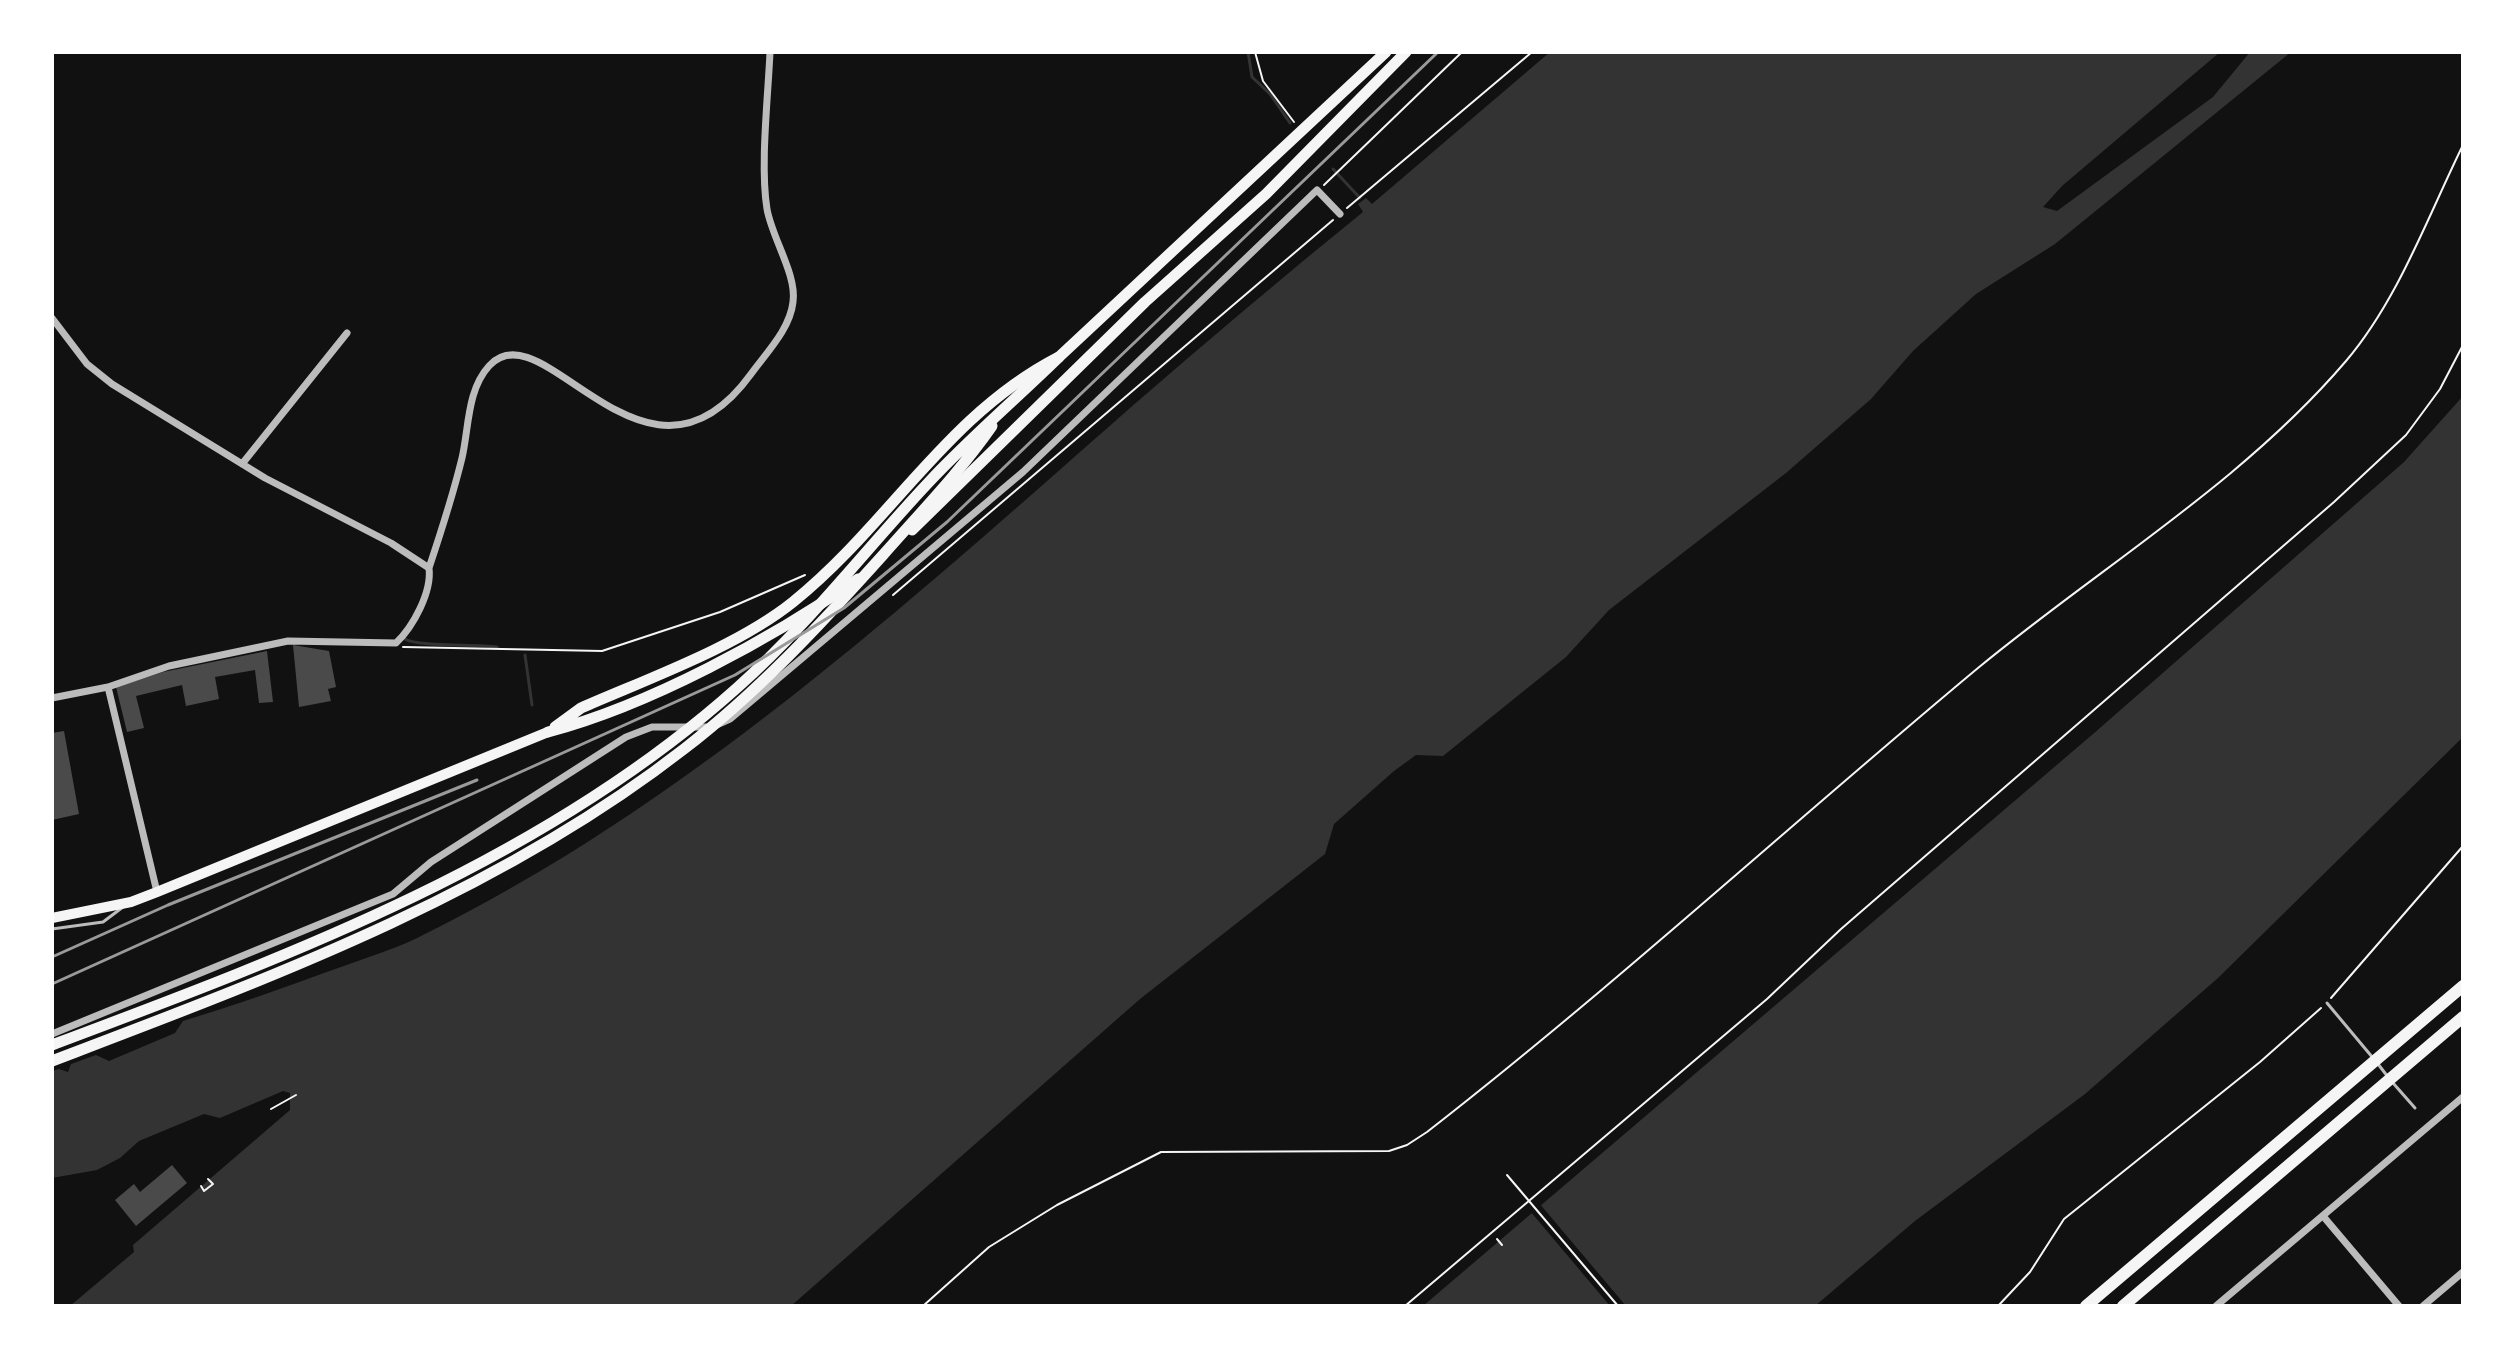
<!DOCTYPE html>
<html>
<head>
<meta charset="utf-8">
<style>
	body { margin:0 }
	#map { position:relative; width:2515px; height:1358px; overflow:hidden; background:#111; font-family:"IBM Plex Serif",serif }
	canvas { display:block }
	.frame { position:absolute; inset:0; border:54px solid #fff; pointer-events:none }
</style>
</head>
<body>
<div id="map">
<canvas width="2515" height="1358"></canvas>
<div class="frame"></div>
</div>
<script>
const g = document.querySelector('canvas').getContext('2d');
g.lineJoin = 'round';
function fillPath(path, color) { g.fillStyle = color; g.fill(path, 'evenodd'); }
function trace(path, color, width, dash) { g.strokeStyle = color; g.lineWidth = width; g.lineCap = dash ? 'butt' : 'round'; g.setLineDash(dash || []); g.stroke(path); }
fillPath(new Path2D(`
	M1550,52h670l-158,134 -19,21 14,4 156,-114 37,-45h41l-236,192 -79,50 -63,57 -42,48 -85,74 -177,137 -43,47 -123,99 -27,-1 -22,16 -60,53 -9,30 -185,145 -349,307h-721l64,-54 -1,-7 157,-135v-17l-7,-2 -63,27 -16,-4 -65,27 -19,17 -23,12 -45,8v-107l7,-2 9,3 3,-8 25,-9 13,6 66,-28 8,-12c53,-16 105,-35 158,-54 24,-9 51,-17 74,-28 269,-131 492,-335 715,-531 76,-66 154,-132 233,-196l-5,-8 8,-6 6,6z
	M2463,396v341l-245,241 -133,116 -170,127 -100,85h-392l670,-572 311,-272z`), '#333');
fillPath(new Path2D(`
	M1539,1203l87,103h-16l-80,-95z`), '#111');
trace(new Path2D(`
	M1248,52l4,25 18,17 20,29
	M1333,169l27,29
	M405,639c13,8 70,5 92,8
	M525,655l7,50`), '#333', 3);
fillPath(new Path2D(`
	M293,645l36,6 7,36 -8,2 3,12 -32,6z
	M267,651l6,51 -14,1 -4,-33 -40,7 4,22 -33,7 -4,-21 -46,11 8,32 -17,4 -11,-45 47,-15z
	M64,731l15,83 -27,6v-87z
	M172,1165l15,18 -51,43 -21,-26 19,-16 6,8z`), '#4a4a4a');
trace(new Path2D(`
	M1255,52l8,29 31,41
	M1324,185l138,-133
	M1347,208l185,-156
	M893,595l440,-375
	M403,647l199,4 118,-39 85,-37
	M2331,998l132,-152
	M271,1109l25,-14
	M1507,1175l111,131
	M201,1186l3,5 9,-7 -5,-5
	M1497,1239l5,6
	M923,1306l66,-59 68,-42 104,-53 228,-1 18,-6 20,-13c190,-148 366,-310 551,-464 122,-101 264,-185 368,-307 52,-61 82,-145 117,-216
	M1405,1306l362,-307 74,-70 493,-427 72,-67 34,-46 23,-44
	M1998,1306l32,-34 34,-53 196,-157 61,-54`), '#f5f5f5', 2);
trace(new Path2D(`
	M52,929l51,-7 20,-15
	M2327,1003l46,55
	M2378,1064l10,13
	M2393,1083l22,25`), '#bcbcbc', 3);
trace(new Path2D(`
	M52,318l35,46 25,20 153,94 126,65 38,25
	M242,464l105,-131
	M108,687l49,205
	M52,698l56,-11 61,-21 119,-25 108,2c17,-16 36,-51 33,-75 12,-36 24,-73 33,-110 7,-30 5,-68 27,-92 54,-61 157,153 262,8 16,-22 39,-45 42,-72 4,-27 -21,-64 -26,-93 -7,-43 1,-111 3,-157
	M52,1034l341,-140 38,-32 195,-125 26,-10h60l18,-8 293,-247 294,-282 23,24
	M2323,1216l76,90
	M2216,1306l247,-209
	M2423,1306l40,-34`), '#bcbcbc', 7);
trace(new Path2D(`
	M52,918l79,-16 26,-10 391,-160`), '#f5f5f5', 10);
trace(new Path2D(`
	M912,530l233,-228 121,-108 140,-142
	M555,727l26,-19c66,-29 156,-61 212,-106 96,-77 153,-187 266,-245l327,-305
	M548,732c102,-27 223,-93 310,-153`), '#f5f5f5', 11);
trace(new Path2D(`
	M52,1045c240,-90 492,-184 686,-358 70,-62 127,-137 191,-205 41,-44 87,-83 130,-125
	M52,1061c218,-83 446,-167 632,-312 74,-57 137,-125 199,-194 37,-42 77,-83 109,-129`), '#f5f5f5', 11);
trace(new Path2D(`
	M2086,1306l377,-320
	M2123,1306l340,-289`), '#f5f5f5', 12);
trace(new Path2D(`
	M52,957l116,-52 309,-125
	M52,984l683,-309 109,-67 103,-86 491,-470`), '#9a9a9a', 3);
</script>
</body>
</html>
